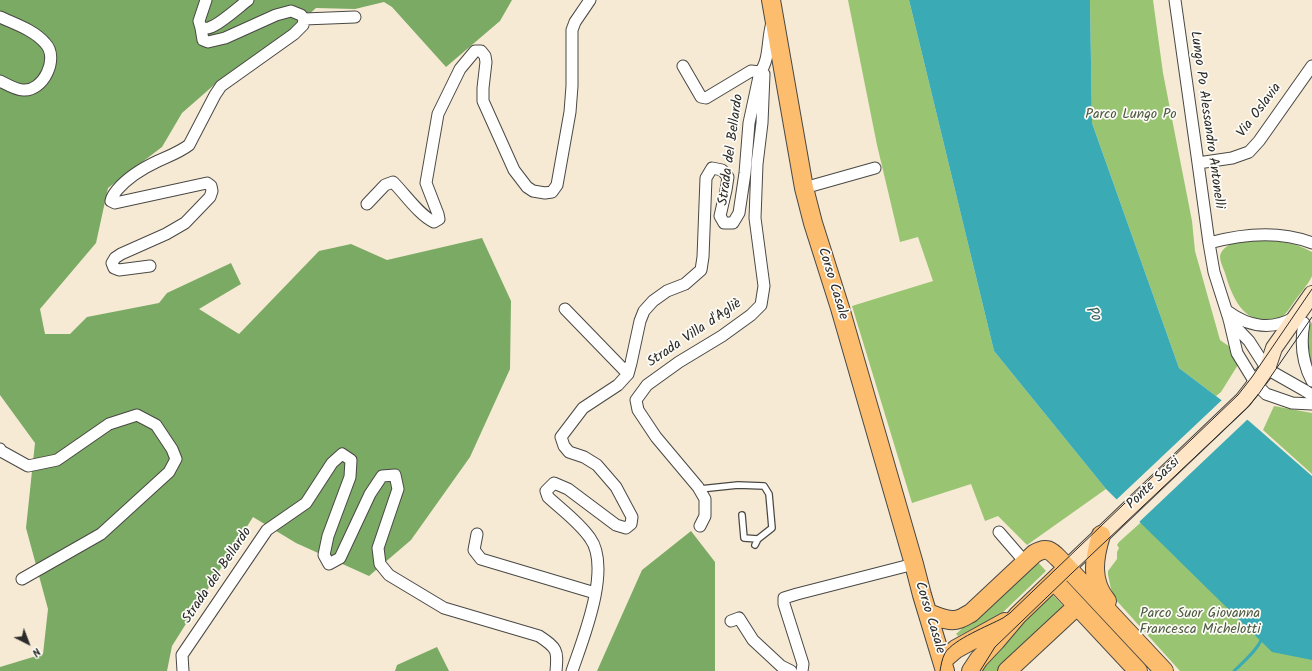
<!DOCTYPE html>
<html>
<head>
<meta charset="utf-8">
<style>
	body { margin:0 }
	#map { position:relative; width:1312px; height:671px; overflow:hidden; background:#f6ead5; font-family:Kalam,sans-serif }
	canvas { display:block }
	.north { position:absolute; left:8px; top:623px; width:40px; height:40px; -webkit-text-stroke:3px #fdfcf7; paint-order:stroke; rotate:138deg; font-size:11px; font-weight:700; line-height:16px; text-align:center; color:#2b2b2b }
	.north::after { content:''; display:block; margin:auto; width:14px; height:18px; background:#2b2b2b; clip-path:polygon(50% 0,100% 100%,50% 72%,0 100%) }
</style>
</head>
<body>
<div id="map">
<canvas width="1312" height="671"></canvas>
<div class="north">N</div>
</div>
<script>
const g = document.querySelector('canvas').getContext('2d');
g.lineJoin = 'round';
function fillPath(path, color) { g.fillStyle = color; g.fill(path, 'evenodd'); }
function trace(path, color, width, dash) { g.strokeStyle = color; g.lineWidth = width; g.lineCap = dash ? 'butt' : 'round'; g.setLineDash(dash || []); g.stroke(path); }
function write(font, color, halo, rows, align = 'center') {
  g.font = font + ' Kalam,sans-serif'; g.lineWidth = 3.5; g.setLineDash([]); g.textBaseline = 'middle'; g.strokeStyle = halo; g.fillStyle = color; for (const [text, x, y, turn = 0] of rows) {
    g.save(); g.translate(x, y); g.rotate((+turn || 0) * Math.PI / 180); g.textAlign = isNaN(turn) ? turn : align; if (halo) g.strokeText(text, 0, 0); g.fillText(text, 0, 0); g.restore();
  }
}
fillPath(new Path2D(`
	M848,0h61l85,351 112,138 -79,56 -29,-29 -13,5 -14,-37 -59,19 -60,-197 81,-25 -15,-44 -18,5 -23,-97z
	M1090,0h63l10,73 29,148 3,30 25,89 10,7 11,13 -20,32 -5,4 -37,-28 -87,-245z
	M1258,240c19,1 37,2 54,12 0,7 0,17 0,24 -2,6 -14,20 -18,26 -9,13 -11,18 -28,18 -25,1 -35,-27 -41,-47 -2,-6 -7,-15 -4,-20 7,-13 25,-12 37,-13z
	M1312,322v48l-5,-11v-29z
	M1274,406l38,7v61l-49,-44z
	M1148,516l164,132v23h-132l-64,-71 -5,-11 -3,-14v-4l9,-12v-7l2,-4 -2,-3 2,-3z
	M1036,560l10,11 -47,45 -41,20 -2,-2z
	M1052,594l13,14 -67,63h-16c18,-30 45,-53 70,-77z`), '#99c471');
fillPath(new Path2D(`
	M0,0h512l-12,21 -54,46 -54,-60 -8,-5 -29,7 -39,-1 -28,25 -66,45 -40,35 -20,34 -54,41 -12,55 -56,66 5,25h25l17,-17 72,-14 8,-10 64,-30 10,21 -42,25 40,25 80,-83 32,-7 36,16 95,-22 29,63 -1,68 -40,88 -59,83 -42,36 -73,-33 -43,-26 -81,129 -5,25h-167v-4l43,-13 5,-45 -22,-81 9,-85 -35,-48z
	M691,531l24,31v109h-118l45,-101z
	M437,647l12,24h-54l2,-6z`), '#7aaa63');
fillPath(new Path2D(`
	M909,0h181l2,123 87,245 70,53 63,55v184l-40,-8 -166,-163 -112,-138z`), '#3aabb5');
fillPath(new Path2D(`
	M1223,399l26,19 -112,106 -22,-23z`), '#f6ead5');
trace(new Path2D(`
	M1234,671c8,-8 26,-23 28,-34`), '#3aabb5', 3);
const service = new Path2D(`
	M700,489l38,-4 26,1 5,8 3,34 -14,11 -3,6
	M742,515l2,23 14,1`);
const minor = new Path2D(`
	M206,0l-7,21 2,7c3,0 7,1 10,-1 9,-3 28,-20 37,-27
	M1175,0l23,163 11,80 5,29 15,47 8,34 19,31 10,10 26,9 20,1
	M0,17c15,7 34,13 45,26 15,15 -2,49 -22,47 -7,0 -17,-6 -23,-9
	M304,19l51,-2
	M683,66l18,31 5,1 45,-27 9,1
	M1198,163l34,-5 17,-6 10,-11 53,-75
	M804,188l71,-20
	M367,204l18,-19 8,-3c12,12 26,33 41,40l5,-3 -1,-5 -12,-31 12,-69 22,-45 15,-18h6l4,5 1,6 -3,26v13l31,69 13,17 6,4 12,2 7,-1 5,-7 13,-73 2,-26v-56l3,-8 15,-22
	M1209,243c33,-9 70,-13 103,0
	M150,266l-31,4 -5,-2 -2,-5 3,-5 6,-4 45,-20 19,-11 25,-26 2,-6 -1,-5 -4,-3 -92,20 -4,-2c1,-5 3,-7 6,-11 11,-13 26,-22 41,-29 11,-5 22,-9 31,-16l26,-50 6,-9 73,-52 9,-9 1,-6 -3,-4 -10,-4 -15,4 -51,23 -17,4 -5,-2 -2,-12
	M565,309l63,65
	M1227,311c22,16 44,20 68,6
	M1229,320l20,21 18,28 37,21 8,5
	M1304,323c-4,21 -2,39 8,58
	M0,449l1,2 27,15 29,-6 52,-36 28,-9 19,10 16,24 4,10 -7,13 -68,62 -79,45
	M700,526l5,-10v-17l-7,-12 -42,-50 -18,-27 -2,-10 11,-15 32,-23 43,-26 29,-21 10,-10 3,-19 -9,-68 2,-54 5,-41 2,-49
	M999,532l26,30
	M477,534l-3,16 7,9 114,34
	M731,621l8,-3 14,22 28,26 10,5
	M183,671l-1,-16 85,-125 39,-27 26,-40 10,-9 9,6 -1,17 -22,59 -4,19 5,9 11,-6 30,-64 12,-18 13,-1 3,14 -20,59 2,16 9,11 55,33 95,28c18,12 19,14 17,35
	M572,671c11,-32 40,-103 18,-133 -11,-16 -28,-28 -42,-41l-2,-6 8,-8 14,6 48,36 10,3 5,-4 1,-7 -16,-30 -19,-22 -13,-8 -15,-5 -5,-6 -3,-9 22,-29 35,-23 10,-11 3,-11 9,-42 4,-10 9,-10 14,-10 18,-7 16,-14 2,-13 3,-79 6,-10 10,2 6,7 -2,13 -6,26 4,7h9l6,-10 6,-40 4,-50 11,-51c10,-12 7,-34 12,-49
	M802,671l1,-7 -19,-60v-6l13,-4 117,-30`);
const secondary = new Path2D(`
	M1067,568l176,-168 24,-31 7,-21 38,-54`);
const primary = new Path2D(`
	M771,0l33,188 9,35 27,85 74,256 8,31 23,76
	M1101,535c-7,23 -11,46 6,66
	M1054,581l84,90
	M928,613c9,3 21,10 31,6 4,-1 8,-4 12,-6l63,-59c14,-9 18,-2 28,8l102,109
	M942,661l14,-12 49,-27
	M971,671l8,-12 17,-18 22,-26 49,-47
	M1007,671l70,-65`);
trace(service, '#494844', 8);
trace(minor, '#494844', 13);
trace(secondary, '#494844', 18);
trace(primary, '#494844', 20);
trace(service, '#fff', 5.5);
trace(minor, '#fff', 11);
trace(secondary, '#fee5c5', 16);
trace(primary, '#fcbd6f', 18);
trace(new Path2D(`
	M940,671c1,-6 2,-12 5,-18 9,-14 43,-27 58,-35l7,-5 228,-218 14,-18 60,-88
	M980,671l15,-24 77,-74 175,-165 11,-13 54,-78`), '#2b2b2b', 1);
write('14px', '#2b2b2b', '#fdfcf7', [
	["Via Oslavia",1260,111,-53],
	["Lungo Po Alessandro Antonelli",1206,120,82],
	["Strada del Bellardo",732,150,-82],
	["Corso Casale",832,284,73],
	["Strada Villa d'Agliè",695,334,-34],
	["Ponte Sassi",1154,484,-44],
	["Strada del Bellardo",218,576,-56],
	["Corso Casale",929,618,73]
]);
write('14px', '#4c5940', '#fdfcf7', [
	["Parco Lungo Po",1131,116],
	["Parco Suor Giovanna",1200,615],
	["Francesca Michelotti",1200,631]
]);
write('italic 15px', '#315e62', '#fdfcf7', [
	["Po",1092,314,56]
]);
</script>
</body>
</html>
